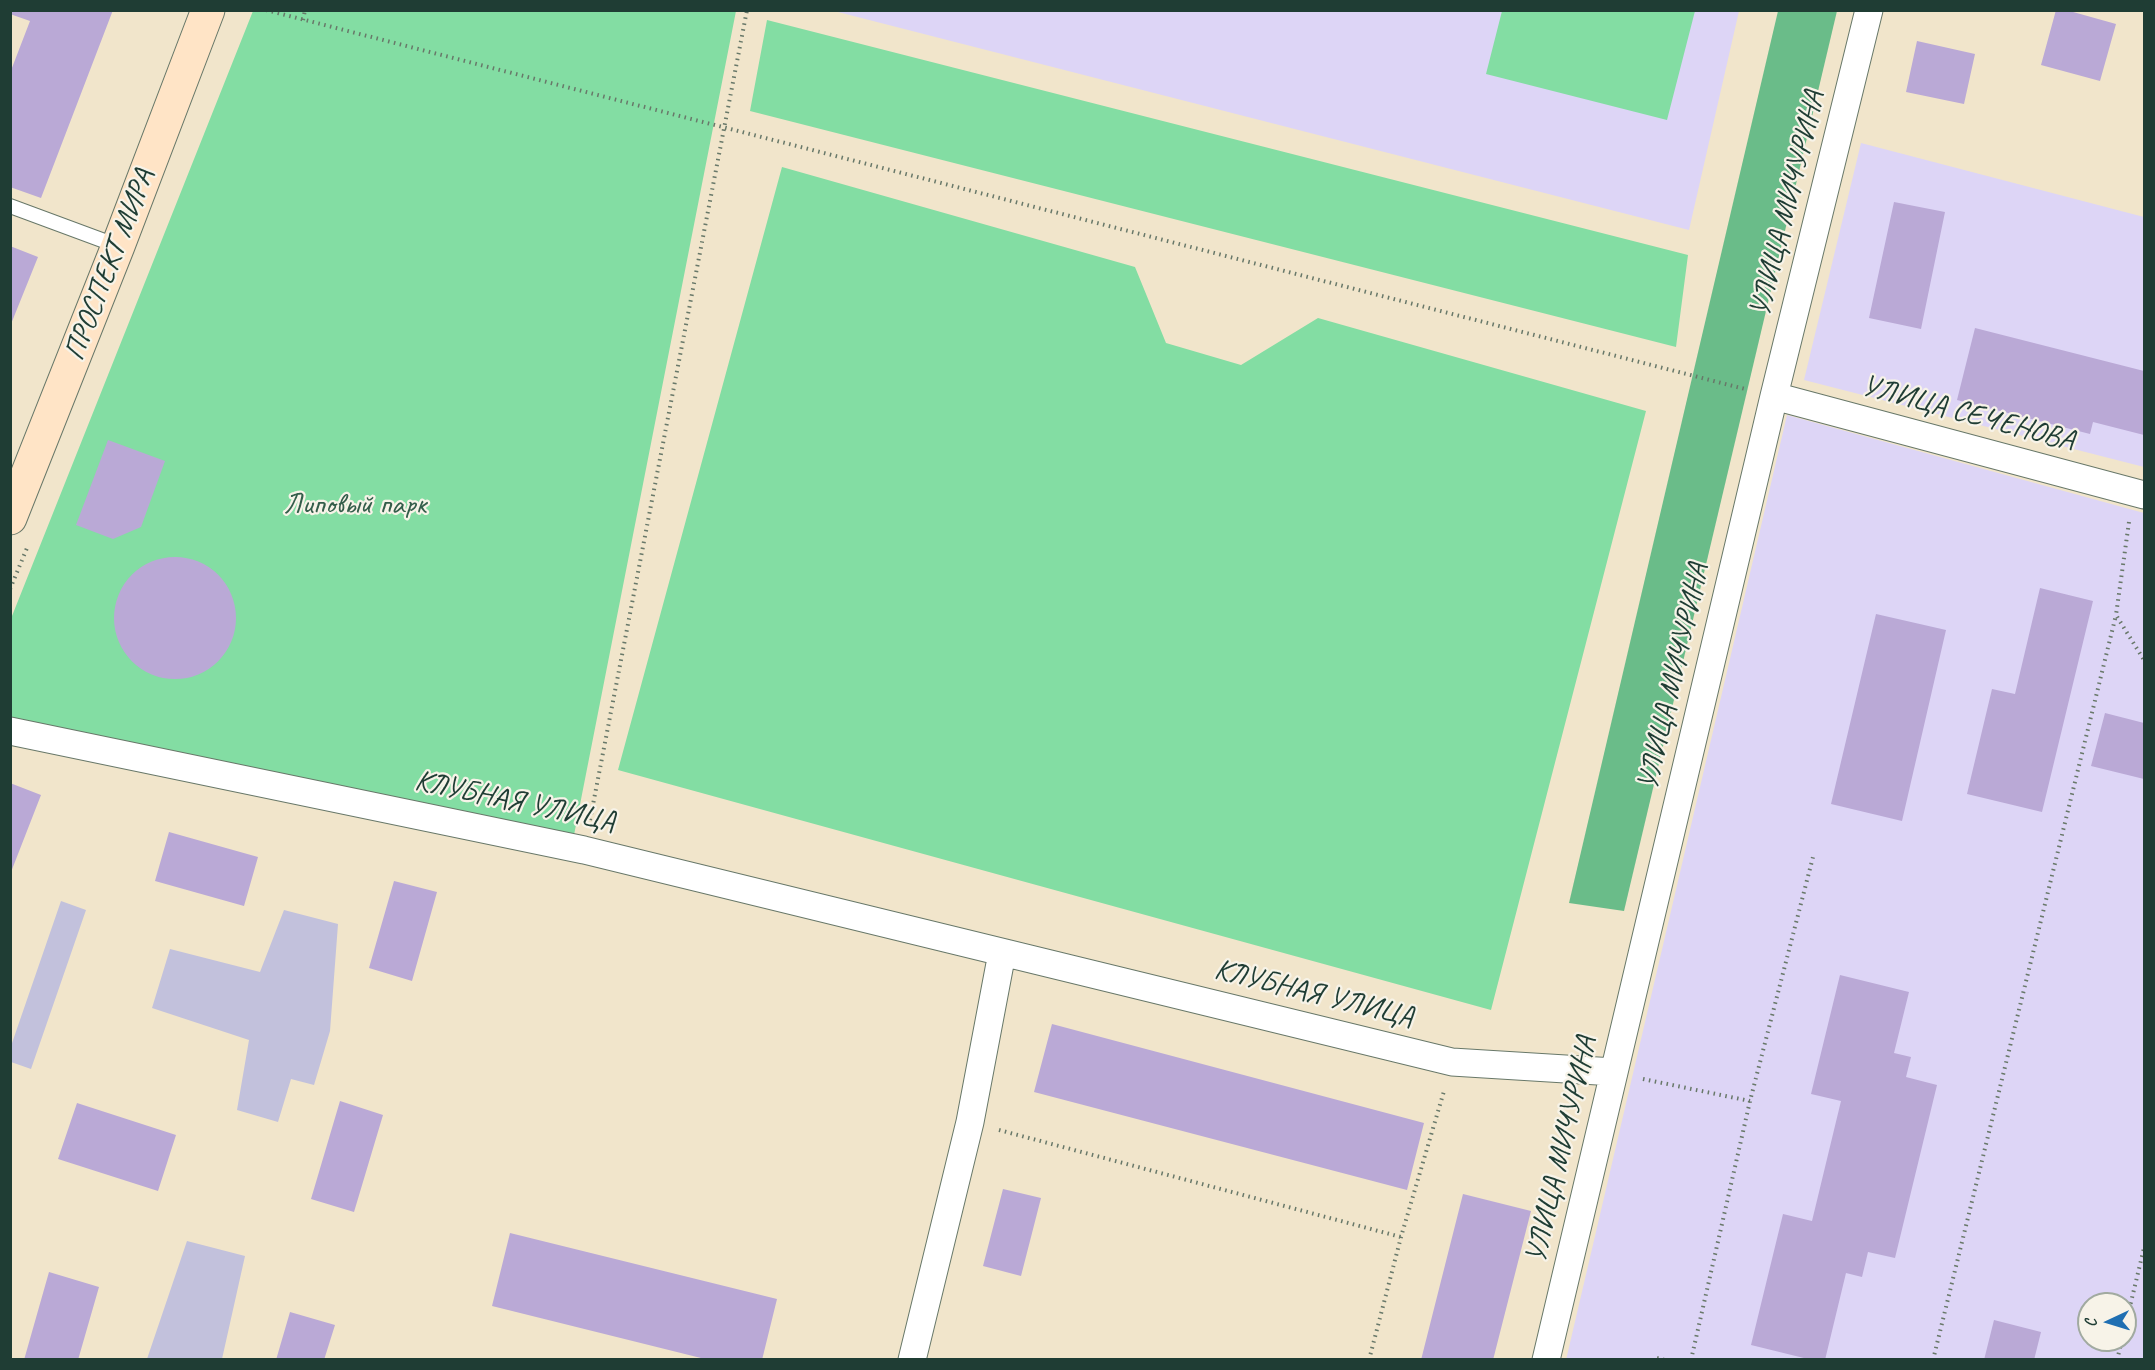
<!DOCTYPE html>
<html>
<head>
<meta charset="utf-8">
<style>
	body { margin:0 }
	#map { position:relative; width:2155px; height:1370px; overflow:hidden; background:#f1e5cb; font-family:Caveat,sans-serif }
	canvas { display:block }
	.frame { position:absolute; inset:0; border:12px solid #1f3d34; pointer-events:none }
	.north { position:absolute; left:2077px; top:1292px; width:60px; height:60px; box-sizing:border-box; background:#f7f3e8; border:2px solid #a1aaa0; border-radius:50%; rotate:266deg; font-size:16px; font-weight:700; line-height:24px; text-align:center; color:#1f3d34 }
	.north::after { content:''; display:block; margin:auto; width:21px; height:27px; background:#1f6fb2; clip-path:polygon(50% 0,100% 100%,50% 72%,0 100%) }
</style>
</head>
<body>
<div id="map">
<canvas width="2155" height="1370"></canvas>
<div class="frame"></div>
<div class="north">С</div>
</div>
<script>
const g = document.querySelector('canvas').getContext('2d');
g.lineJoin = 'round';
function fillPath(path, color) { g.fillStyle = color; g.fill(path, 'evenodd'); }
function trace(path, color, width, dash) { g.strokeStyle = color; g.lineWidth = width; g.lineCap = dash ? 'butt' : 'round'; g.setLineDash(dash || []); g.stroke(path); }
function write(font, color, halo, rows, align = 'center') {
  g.font = font + ' Caveat,sans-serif'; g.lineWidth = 4.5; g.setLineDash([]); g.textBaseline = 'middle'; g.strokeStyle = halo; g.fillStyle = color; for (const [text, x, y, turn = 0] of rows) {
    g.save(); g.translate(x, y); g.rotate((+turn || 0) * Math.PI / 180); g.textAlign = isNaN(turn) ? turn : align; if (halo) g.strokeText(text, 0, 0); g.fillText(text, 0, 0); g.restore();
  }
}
fillPath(new Path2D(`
	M834,11h905l-50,219z
	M1861,143l283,74v250l-340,-87z
	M1787,415l357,98v846l-578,1zM2089,1304h36v36h-36z`), '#ddd5f6');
fillPath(new Path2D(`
	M61,901l25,9 -55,159 -20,-7v-16z
	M284,910l54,14 -8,107 -16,54 -23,-6 -13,43 -41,-12 12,-70 -97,-32 18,-59 90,23z
	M187,1241l58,15 -23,103h-75z`), '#c2c1dc');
fillPath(new Path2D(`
	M253,11h483l-162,824 -563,-117 -1,-97z
	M1502,11h193l-28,109 -181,-46z
	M767,20l921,235 -12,92 -926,-236z
	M782,167l353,100 31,76 75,22 77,-47 328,93 -155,599 -873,-240z`), '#83dda3');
fillPath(new Path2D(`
	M1778,11h59l-213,900 -55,-8z`), '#6abc89');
fillPath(new Path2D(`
	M10,10h103l-72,188 -31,-11v-114l20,-52 -20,-7z
	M2056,10h10l50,14 -16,57 -59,-16z
	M1917,41l58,13 -11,50 -58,-12z
	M1894,202l51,10 -24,117 -52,-11z
	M10,246l28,11 -27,67h-1z
	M1975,328l169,43v64l-51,-13 -3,12 -133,-34z
	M108,440l57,21 -24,66 -28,12 -37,-14z
	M114 618a61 61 0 1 1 122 0a61 61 0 1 1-122 0Z
	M2040,588l53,13 -51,211 -75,-18 25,-105 23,5z
	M1876,614l70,16 -44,191 -71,-17z
	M2105,713l39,10v56l-53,-13z
	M10,783l31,12 -30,77h-1z
	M169,832l89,25 -14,49 -89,-25z
	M394,881l43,11 -25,89 -43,-13z
	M1840,975l69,17 -15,61 17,4 -5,20 31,8 -42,173 -27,-6 -6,25 -16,-4 -21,87h-13l-61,-15 32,-131 29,7 29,-120 -30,-7z
	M1052,1024l372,99 -17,67 -373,-98z
	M340,1101l43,14 -29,97 -43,-13z
	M77,1103l99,32 -18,56 -100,-32z
	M1003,1189l38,9 -20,78 -38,-10z
	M1463,1194l68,17 -38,149h-72z
	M510,1233l267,66 -15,61h-53l-217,-54z
	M49,1272l50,15 -21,73h-54z
	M290,1312l45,13 -11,35h-48z
	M1994,1320l47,12 -7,28h-50z`), '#baa9d6');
const service = new Path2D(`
	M10,206l108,40`);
const minor = new Path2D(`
	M1774,396l370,99
	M10,731l574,119 868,212 162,10
	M912,1360l58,-238 32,-169
	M1546,1360l228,-964 95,-386`);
const secondary = new Path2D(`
	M10,518l108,-272 90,-236`);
trace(service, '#687869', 16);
trace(minor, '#687869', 29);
trace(secondary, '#687869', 35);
trace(new Path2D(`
	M266,10l1479,379
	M303,20l2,-10
	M2129,522l-13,93 28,45
	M10,589l17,-41
	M590,820l157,-810
	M1643,1079l107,22
	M999,1130l402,107
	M2125,1327l19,-79
	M1657,1358l8,2
	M1369,1360l32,-123 43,-146
	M1691,1360l59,-259 63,-244
	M1933,1360l183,-745
	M2117,1360l5,-20`), '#687869', 4, [1.5, 4.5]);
trace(service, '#fff', 14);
trace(minor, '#fff', 27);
trace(secondary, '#ffe4c6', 33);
write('30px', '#1f3d34', '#f7f3e8', [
	["УЛИЦА МИЧУРИНА",1788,204,-76],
	["ПРОСПЕКТ МИРА",110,265,-69],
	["УЛИЦА СЕЧЕНОВА",1968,414,15],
	["УЛИЦА МИЧУРИНА",1674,677,-77],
	["КЛУБНАЯ УЛИЦА",515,802,12],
	["КЛУБНАЯ УЛИЦА",1314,994,14],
	["УЛИЦА МИЧУРИНА",1562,1150,-77]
]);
write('30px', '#335d4a', '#f7f3e8', [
	["Липовый парк",355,505]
]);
</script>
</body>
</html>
